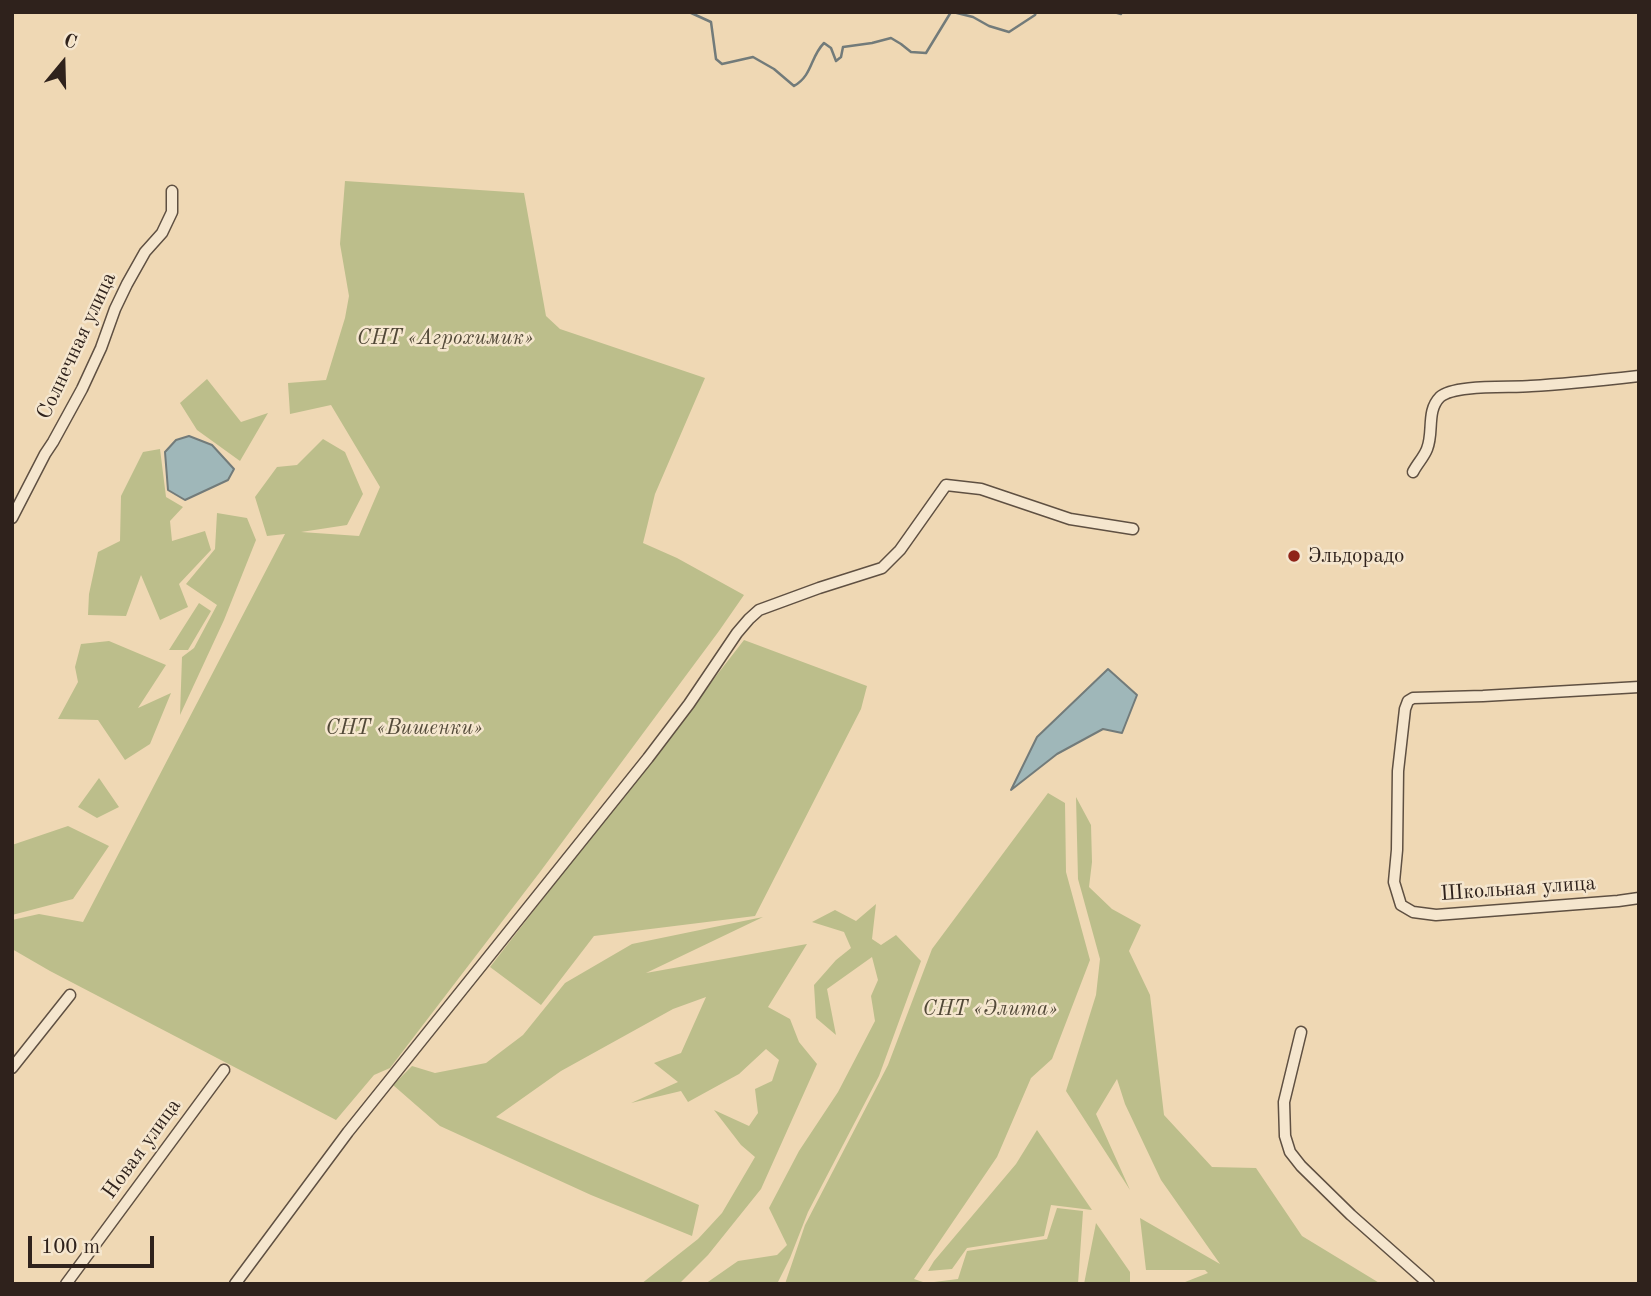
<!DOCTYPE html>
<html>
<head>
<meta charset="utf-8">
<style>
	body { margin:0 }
	#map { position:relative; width:1651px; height:1296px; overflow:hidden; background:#efd8b4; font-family:"Old Standard TT",serif }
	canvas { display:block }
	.frame { position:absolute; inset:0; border:14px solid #2f221c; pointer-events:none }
	.north { position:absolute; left:28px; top:28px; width:70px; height:70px; -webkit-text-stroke:5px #f5e6ce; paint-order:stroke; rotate:19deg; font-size:19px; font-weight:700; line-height:28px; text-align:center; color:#2f221c }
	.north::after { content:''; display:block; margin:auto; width:24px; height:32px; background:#2f221c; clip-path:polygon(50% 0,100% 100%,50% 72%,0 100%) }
	.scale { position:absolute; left:28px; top:1236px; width:126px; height:32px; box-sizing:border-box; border:4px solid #2f221c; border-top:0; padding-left:9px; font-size:21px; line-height:24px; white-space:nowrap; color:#2f221c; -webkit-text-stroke:5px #f5e6ce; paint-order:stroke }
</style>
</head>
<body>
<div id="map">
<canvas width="1651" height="1296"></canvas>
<div class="frame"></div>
<div class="north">С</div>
<div class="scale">100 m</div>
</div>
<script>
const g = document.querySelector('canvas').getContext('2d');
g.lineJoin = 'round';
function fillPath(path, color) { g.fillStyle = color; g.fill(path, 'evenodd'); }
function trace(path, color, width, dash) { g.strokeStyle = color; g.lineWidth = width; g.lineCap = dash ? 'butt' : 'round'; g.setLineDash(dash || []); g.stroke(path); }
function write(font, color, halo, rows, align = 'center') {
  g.font = font + ' "Old Standard TT",serif'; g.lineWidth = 5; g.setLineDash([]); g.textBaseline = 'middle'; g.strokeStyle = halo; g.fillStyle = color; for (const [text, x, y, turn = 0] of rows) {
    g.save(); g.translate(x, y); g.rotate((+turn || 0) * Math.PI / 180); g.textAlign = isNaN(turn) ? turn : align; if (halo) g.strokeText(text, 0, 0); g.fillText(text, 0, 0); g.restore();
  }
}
fillPath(new Path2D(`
	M345,181l179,12 22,123 14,13 145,49 -50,116 -12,49 34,15 67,37 -25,36 -179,241 -150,196 -16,7 -38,45 -286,-149 -38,-22v-29l27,-6 44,8 202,-388 -18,2 -12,-39 22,-30 20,-2 26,-26 22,13 18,42 -16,31 -46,7 58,4 21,-49 -49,-82 -41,9 -2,-31 38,-3 19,-62 4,-22 -9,-52z
	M207,379l34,43 27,-9 -28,48 -43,-31 -17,-27z
	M160,449l6,48 17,10 -13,14 2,20 33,-10 6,19 -32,34 9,23 -28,13 -19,-45 -15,41 -38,-1 1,-21 9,-42 22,-11 1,-45 22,-44z
	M217,513l30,5 9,22 -32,80 -44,95 2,-58 12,-9 23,-43 -31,-21 29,-35z
	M199,603l12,8 -23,39h-19z
	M744,640l123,46 -6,23 -106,207 -161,20 -53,69 -51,-38z
	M109,641l57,24 -28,43 33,-15 -21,51 -25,16 -27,-40 -40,-1 20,-37 -3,-15 6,-23z
	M99,778l20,29 -22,11 -19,-11z
	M1048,793l17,10 1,69 24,88 -38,99 -21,19 -34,79 -83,122 12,4 32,-4 9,-28 80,-12 10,-31 26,3 -5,73h-293l20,-59 83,-160 44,-116z
	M1076,797l15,28 1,37 -3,25 23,22 29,16 -12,26 21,44 14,120 48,52 44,1 46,68 79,48h-201l28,-11 -3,-3h-59l-6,-52 80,46 -59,-84 -36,-76 -8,-25 -21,35 34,76 -64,-99 30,-96 4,-36 -22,-80z
	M68,826l41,20 -36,53 -61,16v-70z
	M876,904l-4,35 9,6 15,-10 25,26 -42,115 -71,136 -18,46 -13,26h-72l33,-23 39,-6 10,-10 -18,-37 30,-57 39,-59 37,-71 -4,-25 7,-16 -6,-23 -45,32 9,46 -20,-17 -2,-33 22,-25 15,-12 -7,-16 -32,-10 23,-12 21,11z
	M763,917l-117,56 161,-29 -39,63 22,12 9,23 18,22 -56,125 -53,66 -29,29h-38l57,-45 24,-26 33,-56 -14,-12 -27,-35 35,16 9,-13 -3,-24 17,-8 7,-21 -13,-11 -27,25 -51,28 -7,-11 -50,12 47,-21 -24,-19 27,-10 25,-56 -33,12 -112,62 -65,46 203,88 -7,31 -101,-41 -151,-69 -47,-41 19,-19 23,7 51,-10 37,-28 42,-52 67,-39z
	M1037,1130l55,80 -41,-5 -7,31 -77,12 -15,21 -24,2 6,-10 82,-97z
	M1096,1223l34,49v12h-46z`), '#bcbe8b');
const water = new Path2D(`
	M189,436l23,9 22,24 -6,11 -43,20 -17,-10 -3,-38 11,-12z
	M1108,669l29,26 -15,38 -19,-4 -46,25 -46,36 26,-53z`);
fillPath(water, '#9fb7b9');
trace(water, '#727b7a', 2);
trace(new Path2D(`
	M689,12l22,10 5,37 6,5 31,-7 21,12 20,17c19,-11 16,-29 30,-43l7,5 5,13 5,-4 2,-10 29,-4 19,-5 10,6 10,8 15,1 25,-41
	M953,12l20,5 16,9 20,6 26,-17 1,-3
	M1114,12l7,2v-2`), '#727b7a', 2.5);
const street = new Path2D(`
	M1413,472c4,-8 11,-15 14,-23 7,-17 -1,-38 13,-52 14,-13 71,-9 91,-11 36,-2 72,-6 108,-10
	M12,518l33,-64 8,-12 29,-53 19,-41 14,-39 12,-25 18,-32 17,-19 10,-21v-21
	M1639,687l-156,9 -70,2 -5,3 -3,8 -7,62 -1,79 -3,32 7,23 12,7 23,3 182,-14 21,-3
	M1301,1032l-17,70 1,34 5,16 11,14 50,49 78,69
	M12,1068l58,-73
	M66,1284l158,-214
	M235,1284l113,-152 300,-374 41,-54 48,-71 12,-14 10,-9 60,-22 63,-20 18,-18 46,-65 35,4 89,30 63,10`);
trace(street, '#5f5042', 13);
trace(street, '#f5e6ce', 10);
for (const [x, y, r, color] of [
	[1294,556,7,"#8f2418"]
]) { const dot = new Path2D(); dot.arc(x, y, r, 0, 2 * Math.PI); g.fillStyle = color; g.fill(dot); trace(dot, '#f5e6ce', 2.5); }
write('italic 21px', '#524938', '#f5e6ce', [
	["СНТ «Агрохимик»",445,338],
	["СНТ «Вишенки»",404,728],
	["СНТ «Элита»",990,1009]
]);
write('21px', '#2f221c', '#f5e6ce', [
	["Солнечная улица",77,346,-65],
	["Школьная улица",1518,889,-4],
	["Новая улица",142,1149,-54]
]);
write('21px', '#2f221c', '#f5e6ce', [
	["Эльдорадо",1308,556]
], 'left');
</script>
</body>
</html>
